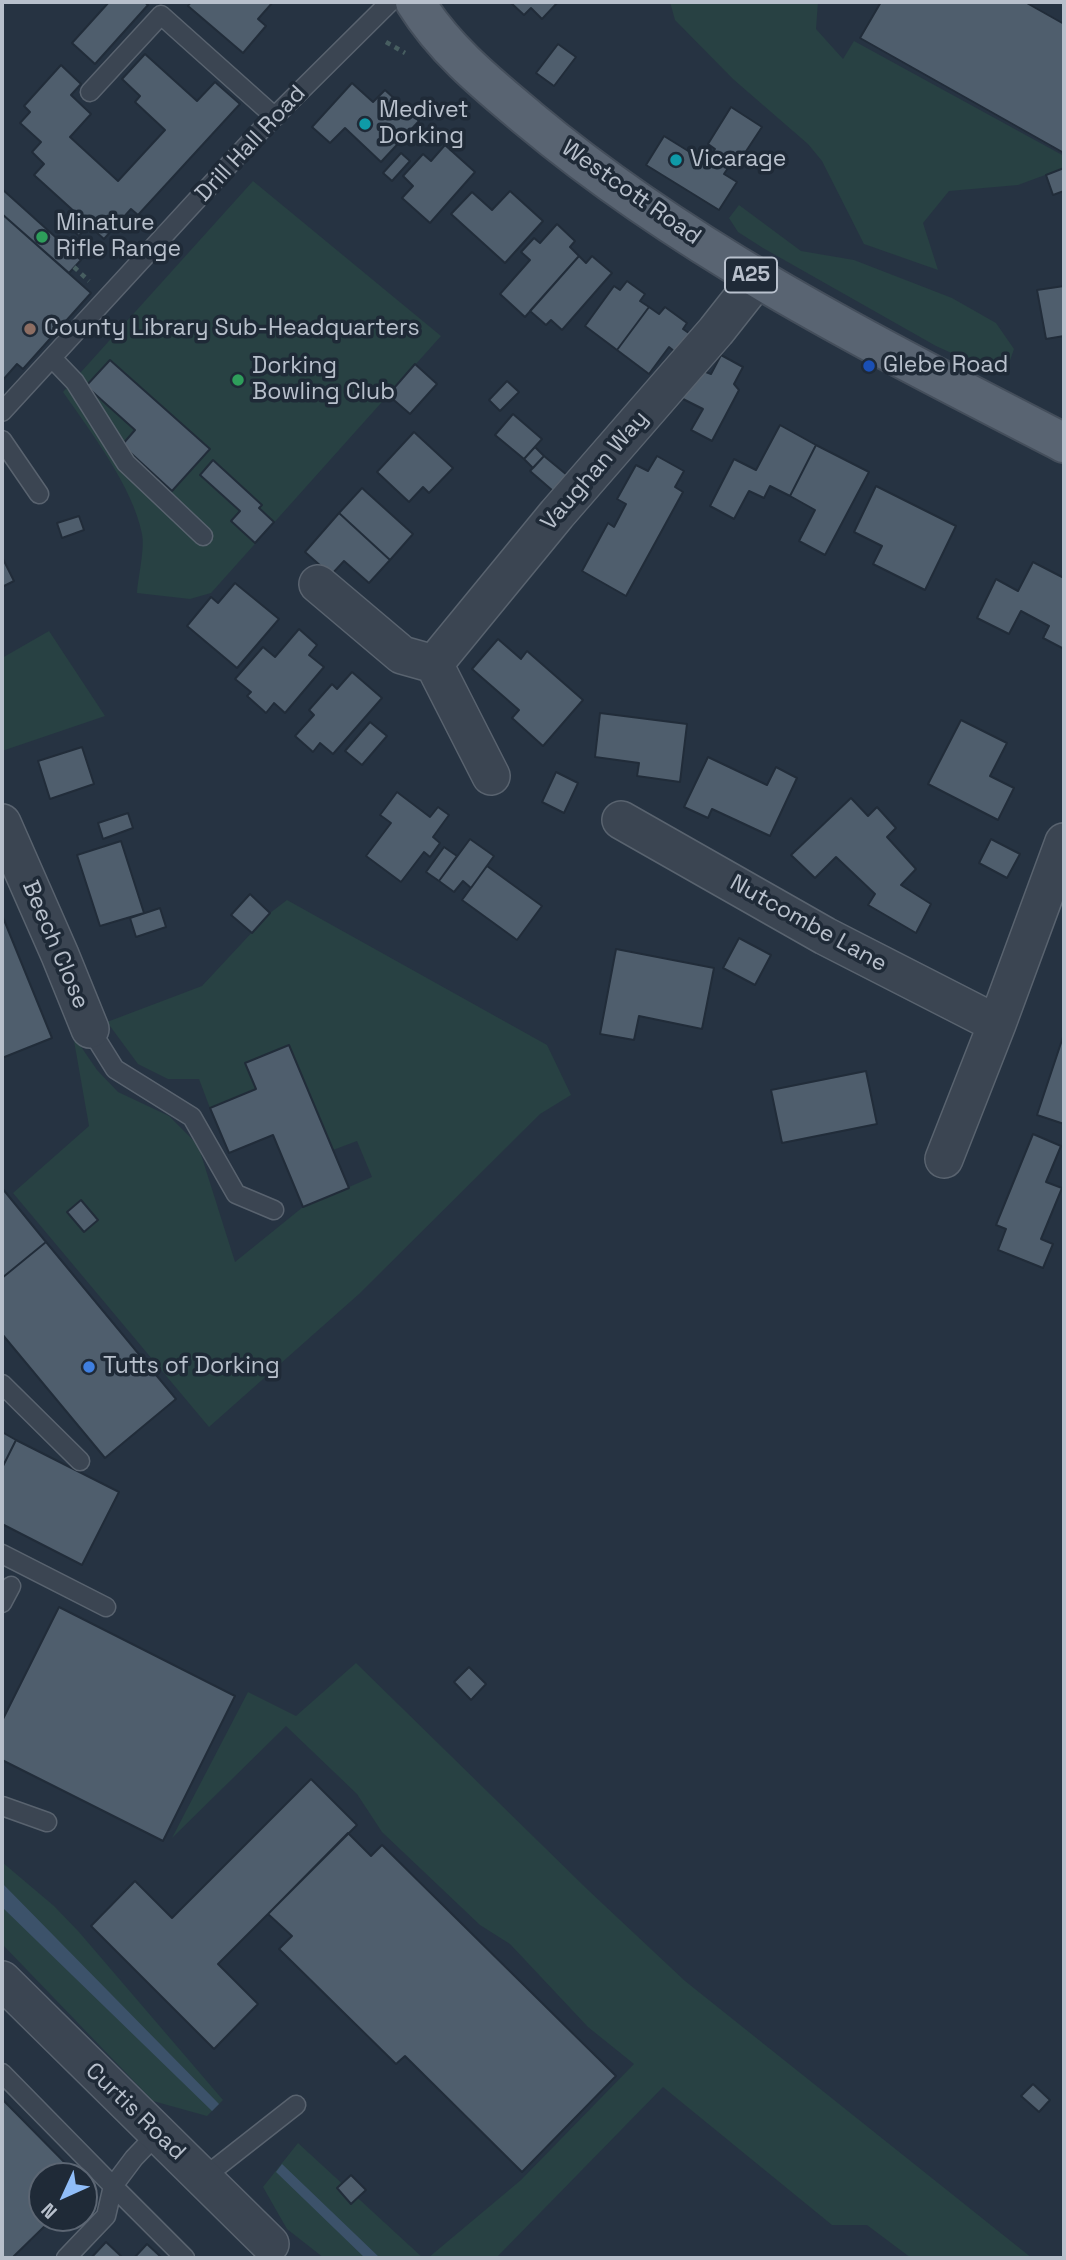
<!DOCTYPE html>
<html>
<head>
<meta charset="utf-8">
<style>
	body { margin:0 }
	#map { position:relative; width:1066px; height:2260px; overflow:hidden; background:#263342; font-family:"Space Grotesk",sans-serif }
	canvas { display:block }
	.frame { position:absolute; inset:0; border:4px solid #b8c0cc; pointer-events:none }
	.north { position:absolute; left:28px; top:2162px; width:70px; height:70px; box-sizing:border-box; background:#1f2a37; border:2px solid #5c6673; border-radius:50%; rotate:225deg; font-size:19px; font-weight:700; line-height:28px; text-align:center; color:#b8c0cc }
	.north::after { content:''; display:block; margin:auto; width:24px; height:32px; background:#90bdf8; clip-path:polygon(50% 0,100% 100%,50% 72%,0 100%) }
</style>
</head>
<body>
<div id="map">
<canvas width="1066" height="2260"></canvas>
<div class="frame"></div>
<div class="north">N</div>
</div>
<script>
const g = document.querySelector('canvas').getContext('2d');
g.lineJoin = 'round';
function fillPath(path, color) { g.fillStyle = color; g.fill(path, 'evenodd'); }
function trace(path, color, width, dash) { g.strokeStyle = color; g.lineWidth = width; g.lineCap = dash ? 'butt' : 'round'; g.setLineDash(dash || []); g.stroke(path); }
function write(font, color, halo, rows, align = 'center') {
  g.font = font + ' "Space Grotesk",sans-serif'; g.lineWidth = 7; g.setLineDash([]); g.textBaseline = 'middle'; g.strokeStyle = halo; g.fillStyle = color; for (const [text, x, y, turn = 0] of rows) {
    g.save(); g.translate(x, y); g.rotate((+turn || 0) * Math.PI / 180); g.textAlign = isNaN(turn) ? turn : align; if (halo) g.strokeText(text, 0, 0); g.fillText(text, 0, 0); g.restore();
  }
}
fillPath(new Path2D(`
	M670,2h148l-2,27 27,30 11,-18 210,115v12l-46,17 -69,6 -26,32 15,47 -74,-26 -42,-83 -14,-17 -75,-65 -58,-59z
	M253,181l188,155 -230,257 -21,6 -53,-6c1,-16 8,-44 5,-59 -9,-47 -52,-103 -79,-142z
	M739,205l62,46 53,9 98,38 44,25 18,26 -8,23 -17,-2 -53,-24 -173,-98 -25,-16 -9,-14z
	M49,631l56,85 -103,35v-93z
	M287,900l260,145 24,50 -31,19 -181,180 -150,133 -196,-234 76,-67 -16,-91 24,35 21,22 51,24 29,29 37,117 68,-55 69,-30 -15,-36 -24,9 -44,-105 -33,44 -46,19 -11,-29h-31l-30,-15 -31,-42 95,-36 68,-73z
	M356,1663l232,227 97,91 347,277h-121l-44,-33h-35l-169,-138 -167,171h-68l93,-78 113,-116 -46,-37 -78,-83 -30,-19 -98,-93 -25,-38 -71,-68 -114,112 76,-146 48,24z
	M2,1862l52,44 25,26 144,168 -16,16 -54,-15 -150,-156z
	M298,2143l125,115h-99l-37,-29 -24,-42z`), '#284143');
fillPath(new Path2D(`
	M2,1883l217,221 -7,7 -210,-204z
	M282,2164l98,94h-15l-89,-86z`), '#3c526a');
const building = new Path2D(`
	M109,2h35l4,3 -53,59 -23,-21z
	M191,2h82l-15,17 8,7 -23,27 -55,-47z
	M510,2h48l-16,17 -11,-11 -7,7z
	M881,2h144l39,22v129l-204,-115z
	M558,44l18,13 -22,29 -18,-13z
	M145,54l52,47 18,-19 25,22 -102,111 -7,-6 -27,30 -16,-14 -9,11 -12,-11 10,-11 -43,-39 10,-11 -12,-12 9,-10 -21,-19 10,-11 -6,-6 37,-41 20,19 -10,11 20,19 -21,23 48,44 47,-51 -30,-28 5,-6 -18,-17z
	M352,83l21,19 12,-12 34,31 -38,41 -36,-34 -15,15 -18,-16z
	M731,107l31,20 -23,35 -5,-3 -10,15 13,8 -18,28 -73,-45 18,-29 42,26 9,-13 -7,-5z
	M445,145l30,27 -45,51 -28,-25 11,-12 -10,-10 20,-22 8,7z
	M401,153l9,8 -18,20 -9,-8z
	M1064,168v23l-11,4 -7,-20z
	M2,189l79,71 -12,13 -67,-59z
	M510,191l33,30 -38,42 -54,-49 21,-22 20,18z
	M2,214l89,79 -68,76 -6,-5 -15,17z
	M557,224l18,17 -5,6 9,9 -54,61 -25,-23 30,-34 -9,-8 13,-14 6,5z
	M579,256l7,7 6,-7 20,17 -50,57 -11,-10 -5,5 -16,-14z
	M627,281l18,13 -5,7 9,6 -32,43 -32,-24 29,-40 6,4z
	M1064,286v50l-18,3 -9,-49z
	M649,307l10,7 6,-7 22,16 -4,6 10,7 -14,19 -10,-8 -20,27 -32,-24z
	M721,355l22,12 -9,17 5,6 -27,51 -21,-11 12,-21 -24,-12 19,-28 13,5z
	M110,360l100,89 -38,42 -50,-46 13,-15 -49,-44z
	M415,364l22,20 -27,30 -22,-19z
	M507,381l12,11 -19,19 -11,-11z
	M513,414l29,25 -18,20 -29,-24z
	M780,425l36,20 -26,51 -20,-10 -6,12 -15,-7 -15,28 -24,-13 24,-47 22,11z
	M414,432l39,36 -24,25 -6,-6 -14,15 -32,-30z
	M816,445l53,27 -44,83 -26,-14 16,-31 -25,-14z
	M535,447l9,9 -11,12 -9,-9z
	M544,456l23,19 -14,16 -23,-20z
	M657,456l27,15 -9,16 8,5 -57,104 -44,-25 26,-48 6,4 12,-23 -9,-5 19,-34 12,6z
	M213,460l49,45 -3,3 15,14 -19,21 -24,-22 9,-10 -40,-36z
	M876,486l80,40 -31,64 -52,-26 9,-18 -28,-14z
	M362,488l51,46 -23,26 -51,-47z
	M339,513l51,47 -21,23 -25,-22 -13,14 -26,-23z
	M79,516l5,14 -22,8 -5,-15z
	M2,557l12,24 -12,6z
	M1033,562l31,16v71l-21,-11 6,-12 -28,-15 -12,23 -32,-16 19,-39 22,12z
	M235,583l44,36 -42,49 -50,-42 24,-29 7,6z
	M299,629l18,16 -8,10 15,12 -39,46 -11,-10 -8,10 -19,-17 4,-4 -16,-13 28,-32 12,10z
	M498,639l23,20 6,-8 56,49 -40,46 -31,-28 7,-8 -47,-41z
	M352,672l30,26 -49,56 -13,-11 -7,9 -18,-16 19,-21 -5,-5 23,-26 5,5z
	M600,713l87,11 -7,58 -43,-6 2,-13 -44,-6z
	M961,720l46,23 -17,33 24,12 -16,32 -70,-36z
	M370,722l17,14 -25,29 -17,-14z
	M82,747l12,37 -44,15 -12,-38z
	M708,757l59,28 9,-18 21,11 -27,58 -58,-27 -4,9 -24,-11z
	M556,772l22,11 -14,30 -22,-11z
	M397,792l33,25 8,-10 11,8 -16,22 7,6 -10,14 -6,-5 -23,30 -35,-26 25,-33 -11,-8z
	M851,798l17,18 9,-9 19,21 -9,9 29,32 -15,16 30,19 -15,29 -48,-28 7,-11 -39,-37 -21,21 -24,-23z
	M128,813l5,15 -30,11 -5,-16z
	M470,839l24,17 -23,32 -8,-7 -9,11 -15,-11z
	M991,839l29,15 -13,24 -28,-15z
	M121,841l23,72 -44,13 -23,-71z
	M444,847l13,9 -18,25 -13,-9z
	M487,866l55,40 -25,34 -55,-40z
	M250,894l20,19 -18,20 -21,-18z
	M160,908l6,19 -30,10 -6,-19z
	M2,915l50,123 -50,20z
	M739,938l32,17 -16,30 -32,-17z
	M616,949l98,19 -12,61 -63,-13 -5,24 -34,-6z
	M1064,1034v90l-27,-9z
	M289,1045l60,143 -46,19 -30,-72 -44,18 -19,-45 46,-19 -11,-26z
	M866,1071l11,53 -95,19 -11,-53z
	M1033,1134l28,12 -15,36 16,6 -21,51 12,5 -10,24 -45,-18 8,-21 -10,-4z
	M2,1188l44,54 -44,36z
	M81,1200l17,20 -14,12 -17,-20z
	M46,1242l130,157 -71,59 -103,-124v-56z
	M2,1432l14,8 -14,28z
	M16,1440l103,52 -37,73 -80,-41v-56z
	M59,1607l176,89 -72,145 -161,-81v-39z
	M469,1667l17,17 -15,16 -17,-18z
	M311,1779l46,46 -139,139 40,40 -44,45 -123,-123 44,-45 37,37z
	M348,1833l23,23 11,-11 234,231 -94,96 -117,-116 -9,8 -117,-115 13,-13 -24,-22z
	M1033,2084l17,16 -11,12 -18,-16z
	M2,2099l76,77h-36v42h11l-41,40h-10z
	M351,2175l15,15 -15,14 -14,-16z
	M106,2242l17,16h-32z
	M147,2244l15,14h-28z`);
fillPath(building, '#4f5e6d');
trace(building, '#212c39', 2);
const service = new Path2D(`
	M161,15l114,102
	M90,92l71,-77
	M53,359l22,23 51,81 77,73
	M2,412l259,-282 129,-128
	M2,440l37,54
	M90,1029l25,40 77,48 44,77 38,16
	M2,1384l78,77
	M2,1554l104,53
	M2,1603l9,-17
	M2,1806l45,16
	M2,2073l111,113 -7,30 -40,42
	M157,2134l-23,24 -21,28 72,72
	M203,2178l93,-73`);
const minor = new Path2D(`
	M318,584l84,71 32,9 57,112
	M434,664l123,-150 159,-183 41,-52
	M621,820l204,116 172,88
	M2,823l58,132 30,74
	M944,1159l53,-135 67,-182
	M2,1980l268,264`);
const primary = new Path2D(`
	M415,2c30,48 71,81 114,117 160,134 351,229 535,324`);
trace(service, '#59636f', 21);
trace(minor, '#59636f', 40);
trace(primary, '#444e5b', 42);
trace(new Path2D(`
	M386,42l19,11
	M74,267l15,14`), '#475e60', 4.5, [5, 5]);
trace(service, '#3b4552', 18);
trace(minor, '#3b4552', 37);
trace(primary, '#596472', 38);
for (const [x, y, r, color] of [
	[365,124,7,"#0f9aa8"],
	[676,160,7,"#0f9aa8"],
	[42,237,7,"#2e9e5b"],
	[30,329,7,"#8d6e63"],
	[869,366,7,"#1a4fb4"],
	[238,380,7,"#2e9e5b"],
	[89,1367,7,"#3f7fe0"]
]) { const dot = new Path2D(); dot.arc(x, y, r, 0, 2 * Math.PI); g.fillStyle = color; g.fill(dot); trace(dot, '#1f2a37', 2.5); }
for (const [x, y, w] of [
	[751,275,52]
]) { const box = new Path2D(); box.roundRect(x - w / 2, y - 17.5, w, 35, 5); g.fillStyle = '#1f2a37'; g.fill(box); trace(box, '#b8c0cc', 2); }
write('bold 21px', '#b8c0cc', null, [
	["A25",751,275]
]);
write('23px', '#b8c0cc', '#1f2a37', [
	["Medivet",379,111],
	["Dorking",379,137],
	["Vicarage",690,160],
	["Minature",56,224],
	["Rifle Range",56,250],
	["County Library Sub-Headquarters",44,329],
	["Glebe Road",883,366],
	["Dorking",252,367],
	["Bowling Club",252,393],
	["Tutts of Dorking",103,1367]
], 'left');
write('23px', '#b8c0cc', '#1f2a37', [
	["Drill Hall Road",251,144,-47],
	["Westcott Road",631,193,35],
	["Vaughan Way",595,471,-49],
	["Nutcombe Lane",808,924,29],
	["Beech Close",55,945,67],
	["Curtis Road",135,2112,44]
]);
</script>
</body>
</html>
